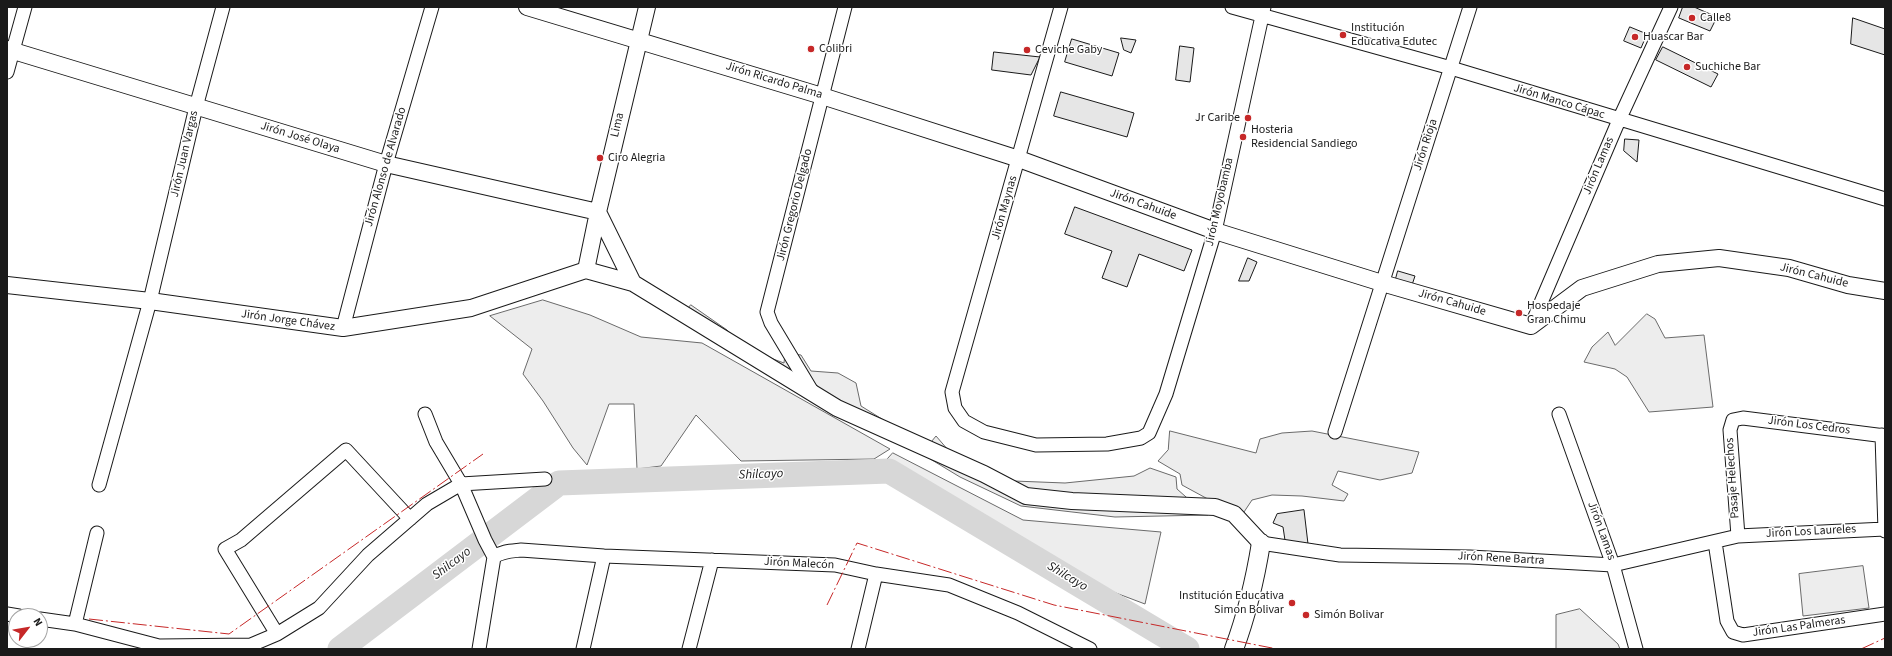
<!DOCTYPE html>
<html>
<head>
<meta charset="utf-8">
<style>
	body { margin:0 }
	#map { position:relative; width:1892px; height:656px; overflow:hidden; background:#fff; font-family:"Source Sans 3",sans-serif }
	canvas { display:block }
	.frame { position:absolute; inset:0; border:8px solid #1a1a1a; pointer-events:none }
	.north { position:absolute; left:8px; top:608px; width:40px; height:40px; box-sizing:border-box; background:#fff; border:1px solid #a3a3a3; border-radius:50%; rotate:59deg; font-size:11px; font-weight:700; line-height:16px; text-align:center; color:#1a1a1a }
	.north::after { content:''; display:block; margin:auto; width:14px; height:18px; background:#c62828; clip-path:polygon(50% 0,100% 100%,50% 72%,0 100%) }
</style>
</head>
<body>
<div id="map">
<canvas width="1892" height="656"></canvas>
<div class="frame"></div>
<div class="north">N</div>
</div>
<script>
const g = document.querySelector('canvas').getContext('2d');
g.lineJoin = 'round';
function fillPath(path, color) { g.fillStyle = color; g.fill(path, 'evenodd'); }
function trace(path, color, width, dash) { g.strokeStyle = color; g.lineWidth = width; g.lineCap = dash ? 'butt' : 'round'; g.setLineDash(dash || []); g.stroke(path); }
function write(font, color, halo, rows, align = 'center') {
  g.font = font + ' "Source Sans 3",sans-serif'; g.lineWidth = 3; g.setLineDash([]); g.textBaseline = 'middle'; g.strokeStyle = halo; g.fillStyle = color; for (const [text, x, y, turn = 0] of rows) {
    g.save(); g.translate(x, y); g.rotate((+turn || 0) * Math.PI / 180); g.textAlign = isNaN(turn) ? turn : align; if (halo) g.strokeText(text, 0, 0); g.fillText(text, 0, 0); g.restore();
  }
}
const built = new Path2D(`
	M543,300l47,15 51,22 61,6 188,106 -16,10 -133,2 -45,-46 -35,51 -24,3 -3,-65h-25l-22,61 -14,-17 -30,-47 -20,-27 9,-25 -42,-33z
	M691,305l36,25 8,8 27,17 22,8 1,-10 16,2 10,16 27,2 18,10 5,23 66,41 9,-11 13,15 65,30 51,2 69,-7 16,-8 26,9 1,12 17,15 18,5 -4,6 -93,2 -94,-11 -61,-29 -274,-166z
	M1647,314l8,5 10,19 39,-3 9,72 -64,5 -22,-35 -12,-8 -31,-7 8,-15 16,-15 7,13z
	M1170,431l86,22 4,-14 22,-6 30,-2 107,21 -7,21 -32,7 -42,-9 -6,14 16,9 -4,7 -42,-5 -30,-1 -20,5 -10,15 -11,6 -15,-5 1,-12 -35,-19 -2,-11 -22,-13 10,-11z
	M893,453l130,67 138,12 -16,72 -45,-17 -143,-86 -73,-38z
	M1863,566l6,42 -66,8 -4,-42z
	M1580,609l38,35 2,5h-64v-34z`);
fillPath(built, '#ededed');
trace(built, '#6a6a6a', 1);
trace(new Path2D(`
	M340,649l219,-166 330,-12 298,178`), '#d7d7d7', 25);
const building = new Path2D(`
	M1683,7h11l23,10 -7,14 -31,-13z
	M1853,18l32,11v26l-34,-11z
	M1630,27l17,7 -6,14 -17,-7z
	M1121,38l15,2 -5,13 -7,-3z
	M1072,39l47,14 -7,23 -47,-14z
	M1180,46l14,2 -4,34 -14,-2z
	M1663,47l55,27 -7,13 -55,-27z
	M994,52l46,5 -9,18 -39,-5z
	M1061,92l73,21 -7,24 -73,-21z
	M1625,139l14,1 -2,22 -13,-11z
	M1075,207l117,43 -8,21 -45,-17 -12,33 -25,-9 10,-27 -47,-17z
	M1248,258l9,4 -8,19h-10z
	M1398,271l17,5 -5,15 -16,-5z
	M1304,510l4,34 -22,3 -3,-20 -10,-4 4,-9z`);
fillPath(building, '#e6e6e6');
trace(building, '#1a1a1a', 1);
const minor = new Path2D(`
	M1061,7l-109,385 3,16 9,13 20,11 52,13 71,-1 34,-6 8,-5 17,-39 49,-163 49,-224
	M1232,7l219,61 434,131
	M7,72l18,-65
	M1531,326l88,-206 52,-113
	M343,328l43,-164 46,-157
	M813,393l-42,-70 -4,-11 78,-305
	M425,414l11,28 25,42 24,56 9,17 -15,92
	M1559,414l54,151 23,84
	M1335,432l135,-425
	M1882,435l3,96
	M99,485l51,-184 46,-194 27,-100
	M1738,536l-8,-106 3,-10 10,-2 142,18
	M1715,542l12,79 6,11 10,3 142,-21
	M1261,543l79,12 130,2 143,8 125,-29 147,-7
	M494,557c8,-6 18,-6 27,-7l83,6 231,9 41,9 73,11 69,28 72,36
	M7,614l12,2
	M40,619l35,5 84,22 92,-1 26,-11 42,-26 49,-53 59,-51 34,-20 84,-5
	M75,624l22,-91
	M277,634l-52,-85 16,-9 105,-90 64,69
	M583,649l21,-93
	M689,649l23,-89
	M858,649l18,-75`);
const tertiary = new Path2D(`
	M527,7l295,89 197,63 196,72 167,52 149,43 51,-38 76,-24 61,-6 70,10 59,17 37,6
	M7,49l379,115 212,48
	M598,212l35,71
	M586,270l12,-58 49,-205
	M7,285l143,16 193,27 128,-20 115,-38 47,13 204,125 147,66 42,22 46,5 143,6 19,7 27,29`);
const secondary = new Path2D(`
	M1234,649c13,-35 21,-69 27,-106`);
trace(minor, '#1a1a1a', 15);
trace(tertiary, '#1a1a1a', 18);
trace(secondary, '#1a1a1a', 20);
trace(minor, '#fff', 13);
trace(tertiary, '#fff', 16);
trace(secondary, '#fff', 18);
trace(new Path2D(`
	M827,605l30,-62 197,62 223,44
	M89,619l140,15 254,-180
	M1861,649l24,-11`), '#c62828', 1, [14, 3, 2, 3]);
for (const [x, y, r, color] of [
	[1692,18,4,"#c62828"],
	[1343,35,4,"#c62828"],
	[1635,37,4,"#c62828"],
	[811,49,4,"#c62828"],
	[1027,50,4,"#c62828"],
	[1687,67,4,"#c62828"],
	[1248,118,4,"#c62828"],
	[1243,137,4,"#c62828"],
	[600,158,4,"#c62828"],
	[1519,313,4,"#c62828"],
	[1292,603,4,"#c62828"],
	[1306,615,4,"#c62828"]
]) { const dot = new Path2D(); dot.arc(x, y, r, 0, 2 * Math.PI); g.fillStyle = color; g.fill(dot); trace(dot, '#fff', 1.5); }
write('12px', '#1a1a1a', '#fff', [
	["Calle8",1700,18],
	["Institución",1351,28],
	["Educativa Edutec",1351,42],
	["Huascar Bar",1643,37],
	["Colibri",819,49],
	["Ceviche Gaby",1035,50],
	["Suchiche Bar",1695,67],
	["Jr Caribe",1240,118,"right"],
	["Hosteria",1251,130],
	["Residencial Sandiego",1251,144],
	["Ciro Alegria",608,158],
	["Hospedaje",1527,306],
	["Gran Chimu",1527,320],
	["Institución Educativa",1284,596,"right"],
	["Simon Bolivar",1284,610,"right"],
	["Simón Bolivar",1314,615]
], 'left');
write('12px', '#1a1a1a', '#fff', [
	["Jirón Ricardo Palma",774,81,17],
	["Jirón Manco Cápac",1559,102,17],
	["Lima",618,125,-77],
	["Jirón José Olaya",300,138,17],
	["Jirón Rioja",1426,145,-72],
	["Jirón Juan Vargas",185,154,-77],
	["Jirón Lamas",1599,166,-67],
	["Jirón Alonso de Alvarado",386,167,-74],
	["Jirón Moyobamba",1220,202,-77],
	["Jirón Gregorio Delgado",795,205,-76],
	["Jirón Cahuide",1143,205,20],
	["Jirón Maynas",1005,208,-74],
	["Jirón Cahuide",1814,276,14],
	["Jirón Cahuide",1452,303,16],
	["Jirón Jorge Chávez",288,321,8],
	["Jirón Los Cedros",1809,426,7],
	["Pasaje Helechos",1733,478,-94],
	["Jirón Lamas",1601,531,70],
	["Jirón Los Laureles",1811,532,-3],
	["Jirón Rene Bartra",1501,559,3],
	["Jirón Malecón",799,564,3],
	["Jirón Las Palmeras",1799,627,-8]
]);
write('italic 13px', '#1a1a1a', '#fff', [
	["Shilcayo",761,475,-2],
	["Shilcayo",452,564,-37],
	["Shilcayo",1067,577,31]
]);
</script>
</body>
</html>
